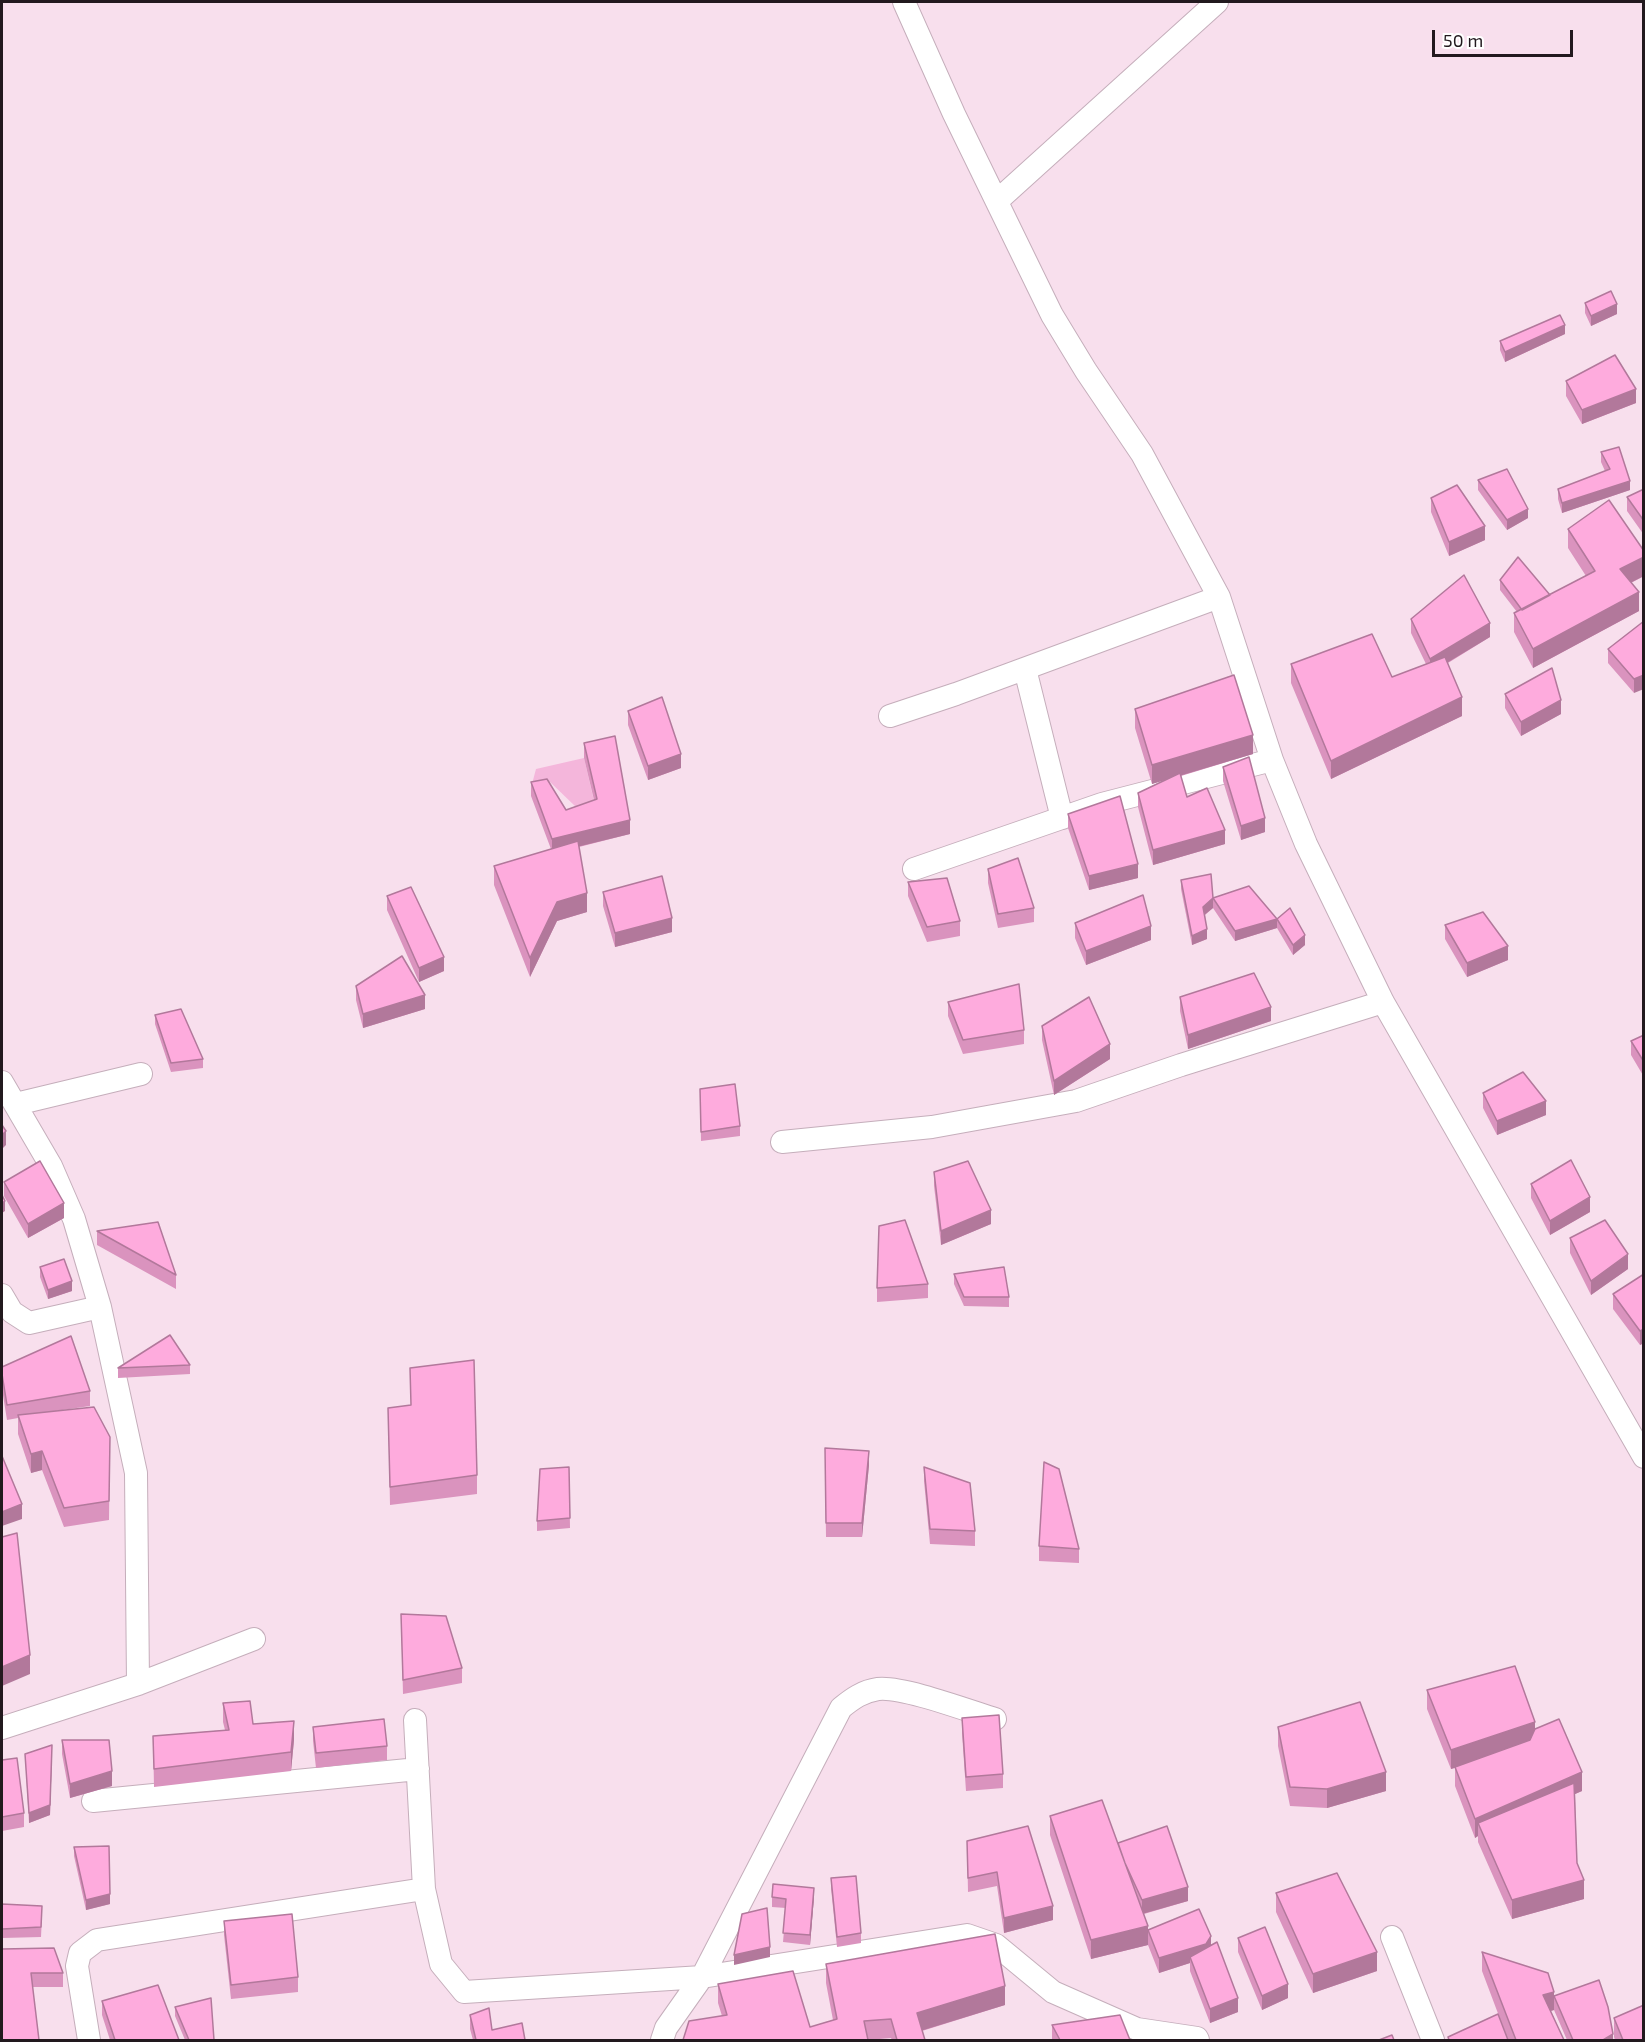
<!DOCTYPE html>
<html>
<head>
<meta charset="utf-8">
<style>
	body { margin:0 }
	#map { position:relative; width:1645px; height:2042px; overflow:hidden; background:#f8dfed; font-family:"Exo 2",sans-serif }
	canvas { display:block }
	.frame { position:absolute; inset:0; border:3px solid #22191e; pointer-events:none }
	.scale { position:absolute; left:1432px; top:30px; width:141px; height:27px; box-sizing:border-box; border:3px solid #22191e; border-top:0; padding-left:8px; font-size:18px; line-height:21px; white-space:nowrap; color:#22191e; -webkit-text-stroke:4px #fff; paint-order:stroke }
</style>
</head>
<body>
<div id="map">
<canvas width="1645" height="2042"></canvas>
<div class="frame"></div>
<div class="scale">50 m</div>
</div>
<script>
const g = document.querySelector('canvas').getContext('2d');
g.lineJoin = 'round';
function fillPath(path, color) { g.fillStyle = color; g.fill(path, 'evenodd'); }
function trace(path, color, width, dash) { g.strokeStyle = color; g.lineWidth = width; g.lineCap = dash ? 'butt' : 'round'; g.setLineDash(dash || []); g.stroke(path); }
fillPath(new Path2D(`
	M584,758l10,43 -18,6 -26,-25 -18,2 4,-15z`), '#f4b6db');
const street = new Path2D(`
	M904,2l50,112 98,201 34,56 56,83 77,143 53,163 34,84 77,158 261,455
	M997,201l220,-199
	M1025,669l37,149
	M890,716l66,-22 263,-97
	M914,869l188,-65 170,-44
	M2,1082l49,84 23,53 26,88 36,166 2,211
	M16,1104l125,-30
	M782,1142l150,-15 144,-26 105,-36 202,-63
	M2,1295l10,17 17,11 71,-16
	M415,1720l9,169 17,75 23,28 238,-15 265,-42 29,10 57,47 84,37 60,9 1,2
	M2,1728l136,-44 116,-45
	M93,1801l325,-32
	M1392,1937l41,103
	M89,2040l-12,-74 3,-13 17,-13 327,-51
	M662,2040l4,-12 36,-51 139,-269c11,-9 22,-17 37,-19 24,-3 91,22 117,30`);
trace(street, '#c5aebb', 24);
trace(street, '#fff', 22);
fillPath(new Path2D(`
	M1585,303l32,11 -26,12 -6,-13z
	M1565,334l-60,28 -5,-12v-9z
	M1566,381l70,22 -54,21 -16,-28z
	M1601,452l29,38 -68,23 -4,-14v-10l47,-18 -4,-9z
	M1478,480l50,38 -21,12 -29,-40z
	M1644,489v46l-17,-24v-14z
	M1431,498l54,42 -36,16 -18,-44z
	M1568,529l76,22v25l-13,7 8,28 -106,57 -19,-36v-19l3,-1 -17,-22v-10l50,15 36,-19 -18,-28z
	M1411,619l79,18 -42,26 14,53 -131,63 -40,-96v-19l101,13 34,-13 -15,-31z
	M1644,621l-10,72 -26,-30v-14z
	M1505,694l56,20 -40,22 -16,-28z
	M1135,709l118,45 -72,22 6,21 38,47 -72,21 -15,-58v-14l26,-13 -12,4 -17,-56z
	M628,711l53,57 -33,12 -20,-55z
	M584,743l46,91 -51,13 8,65 -30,9 -27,56 -36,-92v-19l57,-17 -20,-53v-14l35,28 28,-10 -10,-42z
	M1223,767l42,65 -24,8 -18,-59z
	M1068,814l70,64 -49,12 -21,-62z
	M988,869l46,39v14l-36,6 -10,-45z
	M1181,880l32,18 64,30 -42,13 -22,-33 -8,7 2,24 -15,6 -11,-56z
	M908,882l52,39v15l-33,6 -19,-46z
	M603,892l69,40 -57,15 -12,-41z
	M387,896l57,75 -25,11 -32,-72z
	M1277,919l28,26 -12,10 -16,-27z
	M1075,923l76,17 -65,25 -11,-27z
	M1445,925l63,35 -41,17 -22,-38z
	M356,986l69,23 -62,19 -7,-28z
	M1180,997l91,24 -83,28 -8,-38z
	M948,1002l76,28v14l-61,10 -15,-38z
	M155,1015l48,44v9l-32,4 -16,-48z
	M1042,1026l68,33 -56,36 -12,-55z
	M1644,1035v42l-13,-22v-14z
	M700,1089l40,37v10l-39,5z
	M1483,1093l63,22 -49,20 -14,-27z
	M934,1172l57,52 -50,21 -7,-59z
	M4,1182l60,36 -36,20 -24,-42z
	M1531,1184l59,28 -40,23 -19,-37z
	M97,1231l79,44v14l-79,-44z
	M1570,1238l58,31 -37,26 -21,-42z
	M40,1267l32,24 -24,8 -8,-22z
	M954,1274l55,23v10l-45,-1 -10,-22z
	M1644,1274v69l-4,2 -27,-36v-15z
	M928,1284v14l-51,4v-14z
	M190,1365v9l-72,4v-10z
	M2,1367l88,24v15l-34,5 54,26 -1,83 -45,7 -22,-57 -11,3 -13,-39v-16l-11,2 -5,-31z
	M388,1408l89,67v19l-87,11z
	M825,1462l44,3 -7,72h-36z
	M569,1467l1,61 -33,3v-10z
	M924,1467l51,64v15l-45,-2 -6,-63z
	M1039,1546l40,3v14l-40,-2z
	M401,1614l61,54v15l-59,11z
	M1427,1690l108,39 47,62 -7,3 2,69 7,36 -72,20 -34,-77v-6l-3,2 -20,-52v-18l-4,1 -24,-60z
	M223,1703l30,21 41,16 -3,31 -137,16 -1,-51 72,-6 -2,-8z
	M962,1718l41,56v14l-37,3 -4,-58z
	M313,1727l74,19v14l-71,8 -3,-27z
	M1278,1727l108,64 -59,17 -37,-2 -12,-60z
	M62,1740l50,46 -42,12 -8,-44z
	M25,1754h27l-2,61 -21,8z
	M2,1760l22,53v14l-22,4z
	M1050,1816l68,27 70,58 -44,13 4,16 63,16 27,66 -28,11 -20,-52v-8l-31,10 -11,-28 -57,14 -41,-124z
	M967,1841l86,79 -49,13 -7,-47 -29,6z
	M74,1847l36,57 -24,6 -12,-54z
	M831,1878l30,55v10l-24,4 -6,-59z
	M1276,1893l101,78 -64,22 -37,-81z
	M772,1897h42l-4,48 -27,-3 3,-34 -14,-1z
	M2,1904l40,12 -1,21 -39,1z
	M224,1921l74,56v15l-67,7 -7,-64z
	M1238,1938l50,60 -26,12 -24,-58z
	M2,1949l61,24v14h-30z
	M1482,1952l72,44 59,44h-46l-13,-30 -3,1 13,29h-56l-26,-69z
	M826,1964l179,41 -83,26 3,9h-33l-1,-2 -23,2 -146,-24 -4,-13v-19l92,43 23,-7 -7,-37z
	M102,2001l77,39h-69l-8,-25z
	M175,2007l39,33h-29l-10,-24z
	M470,2015l22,15 33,10h-52l-3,-11z
	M1614,2018l30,22h-29l-1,-3z
	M1052,2025l78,15h-78z`), '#da93be');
fillPath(new Path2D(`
	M1617,304v10l-26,12v-10z
	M1565,325v9l-60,28v-10z
	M1636,389v14l-54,21v-14z
	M1630,481v9l-68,23v-10z
	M1528,509v9l-21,12v-10z
	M1485,526v14l-36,16v-14z
	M1644,557v19l-24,12v-19z
	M1639,592v19l-106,57v-19z
	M1490,623v14l-60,36v-14z
	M1644,675v14l-10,4v-14z
	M1462,697v19l-131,63v-18z
	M1561,700v14l-40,22v-14z
	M1253,735v19l-101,30v-19z
	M681,754v14l-33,12v-14z
	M1265,818v14l-24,8v-14z
	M630,820v14l-78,19v-14z
	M1225,830v14l-72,21v-15z
	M1138,864v14l-49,12v-14z
	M587,893v19l-30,9 -27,56v-19l27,-56z
	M1213,898v10l-10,8v-9z
	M672,918v14l-57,15v-14z
	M1277,919v9l-42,13v-10z
	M1151,926v14l-65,25v-14z
	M1207,929v10l-15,6v-9z
	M1305,935v10l-12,10v-10z
	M1508,946v14l-41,17v-14z
	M444,957v14l-25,11v-14z
	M425,995v14l-62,19v-14z
	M1271,1007v14l-83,28v-14z
	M1110,1044v15l-56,36v-14z
	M1546,1101v14l-49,20v-14z
	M6,1131v14l-4,4v-14z
	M1590,1197v15l-40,23v-14z
	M5,1201v10l-3,2v-10z
	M64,1203v15l-36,20v-14z
	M991,1210v14l-50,21v-14z
	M1628,1254v15l-37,26v-14z
	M72,1281v10l-24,8v-9z
	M1644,1329v14l-4,2v-14z
	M42,1451v19l-11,3v-19z
	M869,1451v14l-7,72v-14z
	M22,1504v15l-20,7v-14z
	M30,1655v19l-28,12v-19z
	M294,1721v19l-3,31v-19z
	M1535,1722v19l-84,28v-19z
	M52,1754l-2,61 -21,8v-10z
	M112,1771v15l-42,12v-14z
	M1386,1772v19l-59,17v-19z
	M1582,1772v19l-99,43 -5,-11v13l-3,2v-19z
	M1584,1880v19l-72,20v-19z
	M1188,1887v14l-46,13v-14z
	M814,1888v9l-4,48v-10z
	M110,1894v10l-24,6v-10z
	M1053,1906v14l-49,13v-15z
	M1148,1926v19l-57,14v-19z
	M1211,1936v14l-21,7v6l-31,10v-15z
	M770,1947v10l-36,8v-10z
	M1377,1952v19l-64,22v-19z
	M1288,1984v14l-26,12v-14z
	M1005,1986v19l-88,27v-19z
	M1554,1992v18l-11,3v-18z
	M1238,1998v14l-28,11v-14z
	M1613,2034v6h-10z`), '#b2789b');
const building = new Path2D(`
	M1611,291l6,13 -26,12 -6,-13z
	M1560,315l5,10 -60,27 -5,-11z
	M1615,355l21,34 -54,21 -16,-29z
	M1619,447l11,34 -68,22 -4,-14 52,-20 -9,-17z
	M1507,469l21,40 -21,11 -29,-40z
	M1457,485l28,41 -36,16 -18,-44z
	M1644,489v32l-17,-24z
	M1609,500l35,51v6l-24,12 19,23 -106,57 -19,-36 81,-42 -27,-42z
	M1518,557l32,38 -28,15 -22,-30z
	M1464,575l26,48 -60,36 -19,-40z
	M1644,621v54l-10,4 -26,-30z
	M1372,634l20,43 53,-20 17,40 -131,64 -40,-97z
	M1552,668l9,32 -40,22 -16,-28z
	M1234,675l19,60 -101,30 -17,-56z
	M662,697l19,57 -33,12 -20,-55z
	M615,736l15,84 -78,19 -21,-57 16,-3 19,31 31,-11 -13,-56z
	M1249,757l16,61 -24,8 -18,-59z
	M1180,773l7,24 20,-9 18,42 -72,20 -15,-57z
	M1120,796l18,68 -49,12 -21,-62z
	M578,841l9,52 -30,9 -27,56 -36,-92z
	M1018,858l16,50 -36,6 -10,-45z
	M1211,874l2,24 -10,9 4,22 -15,7 -11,-56z
	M662,876l10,42 -57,15 -12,-41z
	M947,878l13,43 -33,6 -19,-45z
	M1249,886l28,33 -42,12 -22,-33z
	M411,887l33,70 -25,11 -32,-72z
	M1143,895l8,31 -65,25 -11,-28z
	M1290,908l15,27 -12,10 -16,-26z
	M1483,912l25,34 -41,17 -22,-38z
	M402,956l23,39 -62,19 -7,-28z
	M1254,973l17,34 -83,28 -8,-38z
	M1019,984l5,46 -61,10 -15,-38z
	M1089,997l21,47 -56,37 -12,-55z
	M181,1009l22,50 -32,4 -16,-48z
	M1644,1035v27l-13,-21z
	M1523,1072l23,29 -49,20 -14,-28z
	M735,1084l5,42 -39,6 -1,-43z
	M2,1125l4,6 -4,4z
	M1571,1160l19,37 -40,24 -19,-37z
	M40,1161l24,42 -36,21 -24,-42z
	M968,1161l23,49 -50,21 -7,-59z
	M2,1195l3,6 -3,2z
	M905,1220l23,64 -51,4 2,-62z
	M1605,1220l23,34 -37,27 -21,-43z
	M158,1222l18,53 -79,-44z
	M64,1259l8,22 -24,9 -8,-23z
	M1004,1267l5,30h-45l-10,-23z
	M1644,1274v55l-4,2 -27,-37z
	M170,1335l20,30 -72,3z
	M71,1336l19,55 -83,14 -5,-31v-7z
	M474,1360l3,115 -87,12 -2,-79 23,-3 -1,-37z
	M94,1407l16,30 -1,64 -45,7 -22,-57 -11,3 -13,-39z
	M825,1448l44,3 -7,72h-36z
	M2,1456l20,48 -20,8z
	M1044,1462l15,7 20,80 -40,-3z
	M569,1467l1,51 -33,3 3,-52z
	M924,1467l46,16 5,48 -45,-2z
	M17,1533l13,122 -28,12v-130z
	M401,1614l45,2 16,52 -59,12z
	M1515,1666l20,56 -84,28 -24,-60z
	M250,1701l3,23 41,-3 -3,31 -137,17 -1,-33 76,-6 -6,-27z
	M1360,1702l26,70 -59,17 -37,-2 -12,-60z
	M999,1715l4,59 -37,3 -4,-59z
	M384,1719l3,27 -71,7 -3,-26z
	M1559,1719l23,53 -107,47 -20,-52 75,-27 5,-11z
	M62,1740h47l3,31 -42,13z
	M52,1745l-2,60 -21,8 -4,-59z
	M17,1758l7,55 -22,4v-57z
	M1574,1783l3,80 7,17 -72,20 -34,-77z
	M1102,1800l46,126 -57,14 -41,-124z
	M1028,1826l25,80 -49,12 -7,-46 -29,6 -1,-37z
	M1167,1826l21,61 -46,13 -17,-37 -7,-20z
	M109,1846l1,48 -24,6 -12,-53z
	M1337,1873l40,79 -64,22 -37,-81z
	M856,1876l5,57 -24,4 -6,-59z
	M773,1884l41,4 -4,47 -27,-2 3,-34 -14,-2z
	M2,1904l40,2 -1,21 -39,2z
	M767,1908l3,39 -36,8 8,-41z
	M1199,1909l12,27 -5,8 -47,14 -11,-28z
	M292,1914l6,63 -67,8 -7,-64z
	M1265,1927l23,57 -26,12 -24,-58z
	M995,1934l10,52 -88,27 8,27h-28l-6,-21 -27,2 4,19h-185l6,-19 38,-6 -9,-31 75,-13 17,56 27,-8 -11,-55z
	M1217,1942l21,56 -28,11 -20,-52z
	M54,1948l9,25h-32l8,67h-37v-91z
	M1482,1952l66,21 6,19 -11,3 21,45h-48z
	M1599,1980l9,27 5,27 -10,6h-30l-19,-44z
	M158,1985l21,55h-64l-13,-39z
	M211,1998l3,42h-25l-14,-33z
	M1644,2005v35h-21l-9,-22z
	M489,2008l3,22 30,-7 3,17h-49l-6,-25z
	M1498,2014l10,26h-59l-1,-3z
	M1120,2015l10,25h-70l-8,-15z
	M1392,2035l2,5h-15z`);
fillPath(building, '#feabdd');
trace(building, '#b2789b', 1.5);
</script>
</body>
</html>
